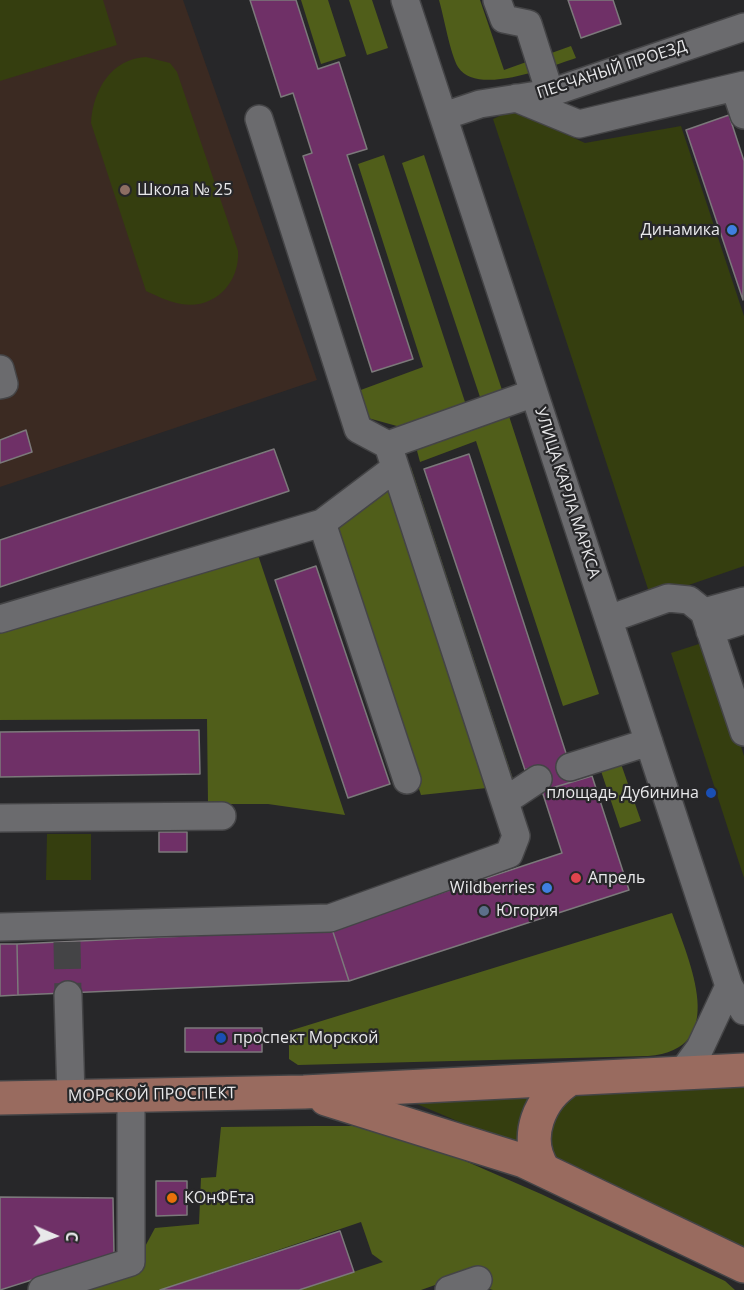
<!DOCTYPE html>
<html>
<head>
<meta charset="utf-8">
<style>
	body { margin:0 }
	#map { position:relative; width:744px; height:1290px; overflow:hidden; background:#272729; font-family:"Open Sans",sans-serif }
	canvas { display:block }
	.north { position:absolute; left:24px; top:1206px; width:60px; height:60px; -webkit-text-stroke:4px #272729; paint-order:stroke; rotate:92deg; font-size:16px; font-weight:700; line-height:24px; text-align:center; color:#e8e8ea }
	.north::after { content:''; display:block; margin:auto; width:21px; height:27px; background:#e8e8ea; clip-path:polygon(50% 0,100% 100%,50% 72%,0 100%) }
</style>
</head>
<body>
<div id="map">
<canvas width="744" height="1290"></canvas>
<div class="north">С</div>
</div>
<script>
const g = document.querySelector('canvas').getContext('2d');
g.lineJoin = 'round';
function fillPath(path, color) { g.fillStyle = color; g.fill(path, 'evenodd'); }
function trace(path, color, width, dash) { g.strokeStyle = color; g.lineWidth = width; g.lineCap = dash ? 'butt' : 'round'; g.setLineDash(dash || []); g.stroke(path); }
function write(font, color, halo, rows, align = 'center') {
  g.font = font + ' "Open Sans",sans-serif'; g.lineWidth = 4.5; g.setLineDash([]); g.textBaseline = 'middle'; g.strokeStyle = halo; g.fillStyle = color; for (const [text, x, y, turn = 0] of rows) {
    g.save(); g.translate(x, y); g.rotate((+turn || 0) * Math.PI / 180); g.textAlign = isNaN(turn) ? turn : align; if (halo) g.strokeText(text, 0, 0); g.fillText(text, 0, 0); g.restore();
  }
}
fillPath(new Path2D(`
	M0,0h183l134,380 -317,107z`), '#3b2a22');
fillPath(new Path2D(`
	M0,0h103l14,45 -117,36z
	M146,57l24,6 7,9 61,179c2,31 -23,59 -57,53 -12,-2 -24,-8 -35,-13l-55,-168c2,-33 20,-64 55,-66z
	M513,110l72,33 96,-17 63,190v250l-93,32 -158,-479z
	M708,641l36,115v122l-73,-225z
	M47,834h44v46h-45z
	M744,1085v165l-195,-93v-45l18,-20z
	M537,1088l-16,60 -123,-52z`), '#353e0f');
fillPath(new Path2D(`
	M301,0h27l18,56 -25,8z
	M349,0h23l16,48 -21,7z
	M439,0h41l24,70 67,-24 5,12c-25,8 -99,39 -118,9 -8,-14 -14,-50 -19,-67z
	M384,155l82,250 -62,23 -36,-10 -10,-27 65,-24 -65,-203z
	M424,155l79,238 -22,7 -79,-237z
	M508,413l91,281 -36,12 -87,-265 -56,21 -4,-15z
	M411,467l104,318 -94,10 -90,-271z
	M258,555l87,260 -77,-11h-60l-1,-85 -207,1v-90z
	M620,761l21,60 -21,7 -20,-60z
	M672,913c17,48 59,137 -24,143l-350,9 -9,-6v-28z
	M314,1126h39l38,6 40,14 110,48 184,87 10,9h-242l-41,-11 -31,11h-122l84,-28 -11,-8 -11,-32 -201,68h-92l66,-23 21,-39 44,-4 2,-46 15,-1 5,-50z`), '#505e1a');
const building = new Path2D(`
	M250,0h46l22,69 21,-7 28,87 -20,6 66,204 -41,13 -69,-216 9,-3 -19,-60 -12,4z
	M568,0h45l8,24 -40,14z
	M729,115l15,46 -1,139 -57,-170z
	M26,430l6,22 -32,11v-23z
	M274,449l15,42 -289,96v-47z
	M469,454l106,327 -33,10 -8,-25 -9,4 -101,-301z
	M316,566l74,218 -42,14 -73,-218z
	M199,730l1,44 -200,3v-45z
	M592,776l37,114 -280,91 -17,-52 230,-76 -20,-62z
	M159,832h28v20h-28z
	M332,929l17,52 -331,14 -1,-51z
	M0,944h17l1,51 -18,1z
	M185,1028h77v24h-77z
	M156,1181h31v34l-31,1z
	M0,1197l113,1 1,56 -114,36z
	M340,1231l14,41 -55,18h-139z`);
fillPath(building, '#6f3067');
trace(building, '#7c797b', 1.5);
trace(new Path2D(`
	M67,942l1,53`), '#444446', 27, [27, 14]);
const minor = new Path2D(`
	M405,0l324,986 15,25
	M497,0l7,19 24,5 22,69
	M735,88l9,27
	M516,98l63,26 165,-39
	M444,116l36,-12 70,-11 194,-66
	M259,119l99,310 30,16 146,-52
	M0,369l4,15 -4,1
	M322,523l85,257
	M704,612l40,-11
	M0,619l322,-96 73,-55
	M609,619l59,-21 21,2 15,12 40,120
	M710,631l34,-11
	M570,767l79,-25
	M505,801l33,-22
	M0,818l222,-2
	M0,927l330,-9 179,-64 7,-18 -128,-391
	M68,995l3,102
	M683,1071l17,-23 29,-62
	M42,1290l89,-28v-166
	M449,1290l29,-10`);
const major = new Path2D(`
	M0,1098l304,-6 440,-22
	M326,1099l198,62 220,105
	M544,1170c-22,-32 -4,-73 26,-91`);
trace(minor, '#444446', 30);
trace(major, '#444446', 36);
trace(minor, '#6b6b6e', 27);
trace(major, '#996b5f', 33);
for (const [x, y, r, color] of [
	[125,190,6,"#8d6e63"],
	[732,230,6,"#3f7fe0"],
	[711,793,6,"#1a4fb4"],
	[576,878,6,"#e0444e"],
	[547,888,6,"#3f7fe0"],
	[484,911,6,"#5c6f8a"],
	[221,1038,6,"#1a4fb4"],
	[172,1198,6,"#e8710a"]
]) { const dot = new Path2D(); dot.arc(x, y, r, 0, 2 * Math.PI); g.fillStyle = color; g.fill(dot); trace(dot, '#272729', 2); }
write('16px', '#e8e8ea', '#272729', [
	["ПЕСЧАНЫЙ ПРОЕЗД",612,70,-18],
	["УЛИЦА КАРЛА МАРКСА",567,493,72],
	["МОРСКОЙ ПРОСПЕКТ",152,1095,-1]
]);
write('16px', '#e8e8ea', '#272729', [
	["Школа № 25",137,190],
	["Динамика",720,230,"right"],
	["площадь Дубинина",699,793,"right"],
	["Апрель",588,878],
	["Wildberries",535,888,"right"],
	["Югория",496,911],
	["проспект Морской",233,1038],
	["КОнФЕта",184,1198]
], 'left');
</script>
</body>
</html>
